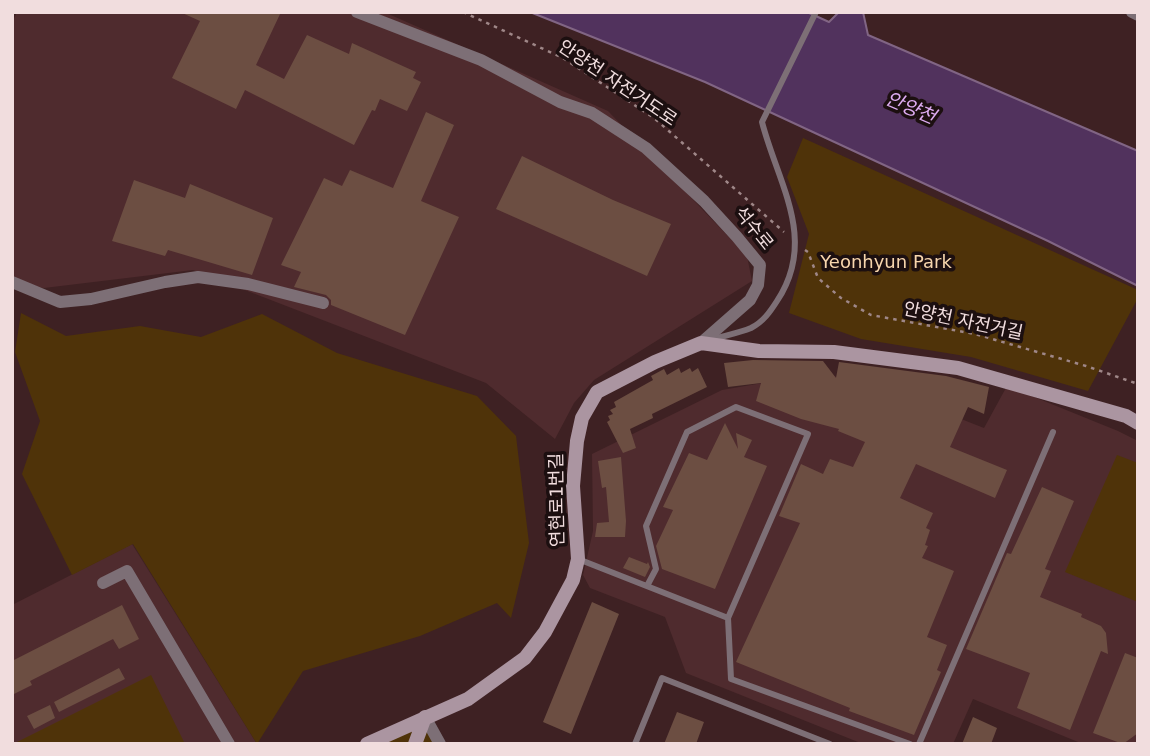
<!DOCTYPE html>
<html>
<head>
<meta charset="utf-8">
<style>
	body { margin:0 }
	#map { position:relative; width:1150px; height:756px; overflow:hidden; background:#3e2123; font-family:"DejaVu Sans",sans-serif }
	canvas { display:block }
	.frame { position:absolute; inset:0; border:14px solid #f1ddde; pointer-events:none }
</style>
</head>
<body>
<div id="map">
<canvas width="1150" height="756"></canvas>
<div class="frame"></div>
</div>
<script>
const g = document.querySelector('canvas').getContext('2d');
g.lineJoin = 'round';
function fillPath(path, color) { g.fillStyle = color; g.fill(path, 'evenodd'); }
function trace(path, color, width, dash) { g.strokeStyle = color; g.lineWidth = width; g.lineCap = dash ? 'butt' : 'round'; g.setLineDash(dash || []); g.stroke(path); }
function write(font, color, halo, rows, align = 'center') {
  g.font = font + ' "DejaVu Sans","Noto Sans KR",sans-serif'; g.lineWidth = 7; g.setLineDash([]); g.textBaseline = 'middle'; g.strokeStyle = halo; g.fillStyle = color; for (const [text, x, y, turn = 0] of rows) {
    g.save(); g.translate(x, y); g.rotate((+turn || 0) * Math.PI / 180); g.textAlign = isNaN(turn) ? turn : align; if (halo) g.strokeText(text, 0, 0); g.fillText(text, 0, 0); g.restore();
  }
}
fillPath(new Path2D(`
	M17,12h367l224,99 139,145 5,25 -158,99 -20,23 -19,36 -69,-56 -293,-113 -149,18 -32,-3v-262z
	M815,374l47,6 122,48 23,-42 111,45 20,10v303h-55l-110,-45 -20,45h-90l-177,-71 -21,-56 -75,-29 -7,-13 10,-44 -1,-77 130,-64z
	M132,544l125,200h-245v-139z`), '#4f2b2e');
fillPath(new Path2D(`
	M803,138l335,152v8l-50,93 -117,-34 -110,-18 -72,-26 20,-79 -22,-57z
	M21,313l45,23 74,-10 61,11 61,-23 75,39 140,43 39,40 13,107 -18,75 -14,-15 -77,33 -117,35 -46,73 -124,-200 -61,31 -50,-101 18,-53 -25,-69z
	M1117,455l21,8v139l-73,-30z
	M151,675l34,69h-172z
	M425,717l15,27h-73z`), '#4f3309');
const water = new Path2D(`
	M530,12h277l22,10 10,-10h24l5,23 270,116v135l-90,-45 -343,-159z`);
fillPath(water, '#51325d');
trace(water, '#816584', 2);
fillPath(new Path2D(`
	M180,12h101l-25,53 28,14 23,-44 42,19 3,-11 64,29 -3,6 8,4 -14,29 -27,-12 -5,12 -3,-1 -18,35 -109,-55 -9,19 -64,-31 28,-57z
	M426,112l28,13 -33,76 38,16 -54,118 -74,-30v-5l-5,-5 -32,-8 7,-15 -20,-7 43,-87 18,8 8,-16 43,18z
	M522,156l91,44 58,24 -24,52 -151,-67z
	M134,180l51,18 5,-14 83,34 -21,57 -84,-25 -3,6 -53,-15z
	M753,360l70,1 13,17 3,-16 107,14 43,11 -5,27 -16,-7 -18,40 57,23 -12,28 -79,-34 -16,34 33,15 -7,15 4,2 -5,15 3,1 -6,12 32,13 -27,66 20,8 -10,25 4,2 -27,63 -65,-24 1,-3 -114,-46 64,-139 -21,-7 22,-52 22,10 7,-15 23,8 12,-25 -27,-11 1,-2 -38,-10 -45,-18 5,-18 -33,4 -4,-24z
	M679,368l2,5 9,-5 2,4 6,-4 9,19 -55,27 1,4 -23,11 6,19 -13,5 -16,-31 3,-2 -2,-4 5,-2 -3,-4 6,-3 -2,-5 39,-22 -2,-4 13,-7 3,6z
	M725,423l13,26 -2,-16 16,7 -8,17 23,9 -52,123 -53,-20 -6,-23 17,-36 -10,-3 26,-54 18,7z
	M621,457l5,64 -1,16h-30l2,-14 12,-1 -3,-35 -4,1 -4,-27z
	M1042,487l32,14 -29,68 6,2 -11,26 42,17 -1,3 20,9 5,7 2,21 -7,-3 -31,79 -53,-22 13,-35 -64,-24 41,-96 4,1z
	M629,557l18,7 1,-2 2,5 -5,10 -22,-9z
	M592,602l27,12 -48,120 -28,-12z
	M122,605l17,34 -20,10 -6,-10 -83,42 2,4 -20,10v-34z
	M1125,653l13,5v75l-15,11 -30,-11z
	M119,668l6,11 -66,33 -5,-10z
	M50,705l5,13 -21,11 -7,-13z
	M677,712l27,10 -8,22h-32z
	M973,717l24,11 -6,16h-29z`), '#6c4e42');
trace(new Path2D(`
	M463,12l100,46 91,60 130,114
	M805,250l3,2 10,26 23,20 30,17 104,19 111,32 52,18`), '#9f8788', 2.5, [3.5, 5]);
trace(new Path2D(`
	M710,340c13,-4 29,-7 41,-12 12,-6 19,-16 26,-27 41,-62 1,-117 -15,-179l54,-110
	M578,559l150,59 3,61 179,65
	M647,586l9,-17 -10,-43 41,-94 49,-25 72,27 -80,184
	M635,744l27,-66 168,66
	M919,744l134,-312`), '#7d6f76', 6);
trace(new Path2D(`
	M357,12l124,48 79,42 32,11 54,35 58,53 33,36 23,28 -2,20 -8,15 -49,43
	M1132,12l6,3
	M12,282l48,20 31,-3 74,-17 33,-5 50,7 75,19
	M103,583l24,-12 102,173
	M425,717l15,27`), '#7d6f76', 12);
trace(new Path2D(`
	M367,744l101,-45 57,-41 20,-26 28,-52 5,-21 -5,-73 4,-45 5,-23 15,-26 58,-30 46,-19 58,8 75,1 124,16 168,48 12,7
	M415,744l10,-27`), '#ab95a1', 14);
write('18px', '#f1ddde', '#1c0f10', [
	["안양천 자전거도로",617,84,34],
	["석수로",753,229,51],
	["안양천 자전거길",963,322,12],
	["연현로1번길",558,500,-91]
]);
write('18px', '#f8d6ad', '#1c0f10', [
	["Yeonhyun Park",886,263]
]);
write('italic 19px', '#deacf2', '#1c0f10', [
	["안양천",910,109,23]
]);
</script>
</body>
</html>
